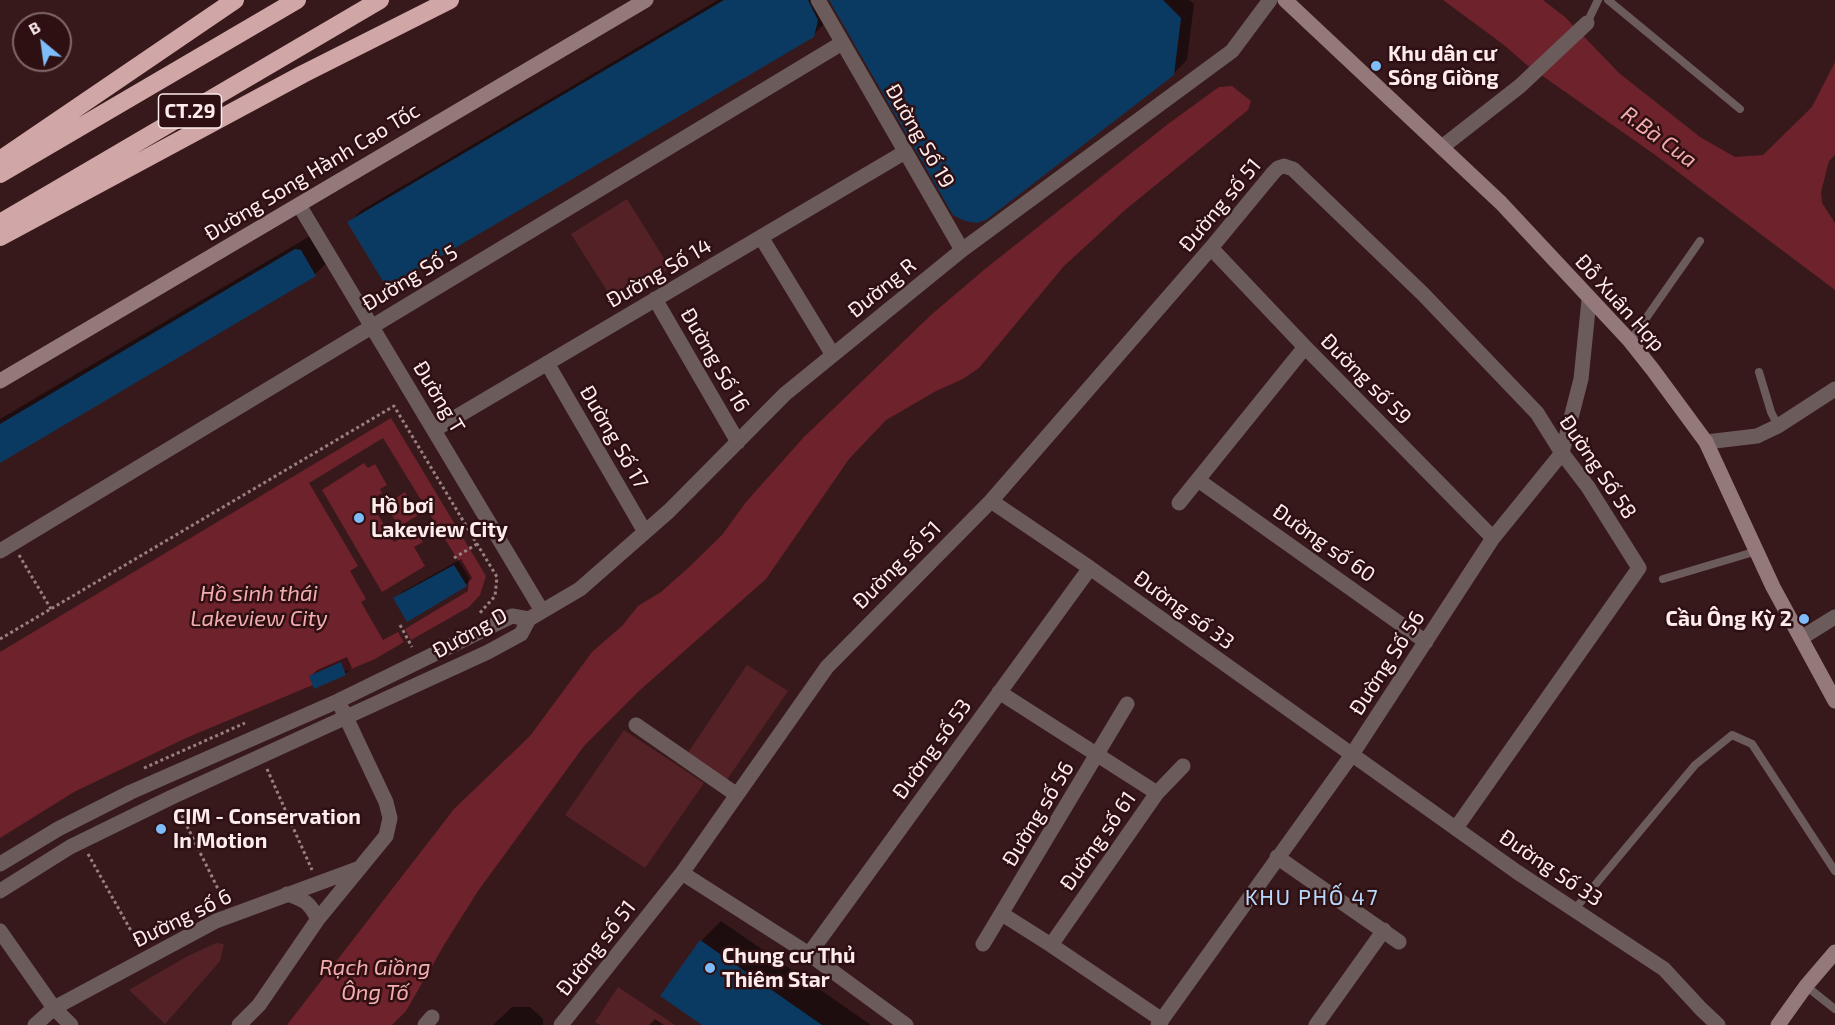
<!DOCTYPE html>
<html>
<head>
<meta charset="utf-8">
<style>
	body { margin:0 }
	#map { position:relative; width:1835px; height:1025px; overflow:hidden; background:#38191b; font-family:"Exo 2",sans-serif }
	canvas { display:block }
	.north { position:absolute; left:12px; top:12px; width:60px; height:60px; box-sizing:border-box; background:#2e1012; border:2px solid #816869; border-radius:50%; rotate:331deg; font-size:16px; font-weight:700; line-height:24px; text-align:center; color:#feecec }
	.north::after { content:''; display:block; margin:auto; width:21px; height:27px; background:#7fbdfa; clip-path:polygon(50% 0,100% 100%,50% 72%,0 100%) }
</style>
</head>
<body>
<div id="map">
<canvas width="1835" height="1025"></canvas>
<div class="north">B</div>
</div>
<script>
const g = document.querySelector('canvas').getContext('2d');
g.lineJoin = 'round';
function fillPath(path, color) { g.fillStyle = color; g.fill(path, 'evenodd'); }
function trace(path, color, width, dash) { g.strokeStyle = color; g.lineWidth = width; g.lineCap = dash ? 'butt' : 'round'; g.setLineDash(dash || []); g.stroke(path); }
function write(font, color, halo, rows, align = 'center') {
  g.font = font + ' "Exo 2",sans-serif'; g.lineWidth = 5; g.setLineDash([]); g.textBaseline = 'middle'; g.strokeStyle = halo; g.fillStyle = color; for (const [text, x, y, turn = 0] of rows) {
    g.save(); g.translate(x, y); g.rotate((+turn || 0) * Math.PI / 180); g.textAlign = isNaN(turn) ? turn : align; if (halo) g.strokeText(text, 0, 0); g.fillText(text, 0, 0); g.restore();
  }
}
fillPath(new Path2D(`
	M627,199l43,69 -56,34 -43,-68z
	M747,665l41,26 -62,90 -39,-27z
	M624,730l80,53 -59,85 -80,-53z
	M216,943l8,1 -4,17 -55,63 -36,-34 57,-33z
	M618,987l57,38h-75l-5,-3z`), '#542126');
fillPath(new Path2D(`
	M1443,0h100l22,17 54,56 81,64 35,20 28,-2 49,-48 23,-45v93l-6,6 -8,31 1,11 13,20v67l-177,-133 -131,-92 -23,-20z
	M1232,86l19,15 -3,9 -123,100 -61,56 -85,102 -16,11 -27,12 -50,29 -37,39 -83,120 -126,111 -56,56 -106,145 -34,54 -38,66 -14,14h-105l167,-216 76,-73 62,-84 30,-26 16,-20 23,-14 27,-24 34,-33 24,-33 58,-65 127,-122 54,-46 183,-145 51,-37z
	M391,418l95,158 -6,19 -11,12 -58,33 -6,-11 63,-38 1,-13 -86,-140 -74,45 49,83 -8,5 16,28 -5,3 22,38 15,-8 6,10 -29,17 -189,79 -112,54 -74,46v-186z
	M364,463l4,5 7,-4 12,21 -7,4 2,4 -12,8 24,41 13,-7 3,5 8,-5 5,7 -9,5 11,19 -43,26 -60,-102z
	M405,492l13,23 -19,12 -13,-22z`), '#6e222c');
fillPath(new Path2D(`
	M718,0h102l6,22 -13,13 -464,187 13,-12z
	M831,0h358l5,4 -7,56 -14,14z
	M310,236l19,25 -14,13 -315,187v-42z
	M461,559l11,19 -6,7 -71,14 7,-7z
	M347,657l5,11 -7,6 -35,3 7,-7z
	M721,921l150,104h-166l-4,-84z
	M512,1007h18l13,12v6h-50z
	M655,1019l9,6h-15z`), '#0007');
fillPath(new Path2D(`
	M724,0h84l10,20 -4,17 -427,251 -40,-66z
	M829,0h334l18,18 -7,57 -188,145 -9,3 -12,-2 -12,-6z
	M295,249l6,1 15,26 -316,187v-39z
	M454,565l13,21 -60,36 -14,-24z
	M341,662l5,13 -32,14 -5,-13z
	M700,940l122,85h-120l-42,-29z`), '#0a3a62');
trace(new Path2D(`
	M19,555l32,54
	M454,558l23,-14
	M400,625l12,22
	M0,639l394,-233 103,171 -2,19 -16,18
	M144,768l101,-45
	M267,769l45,101
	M179,810l46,93
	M88,854l51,91`), '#987f80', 3, [3, 3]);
trace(new Path2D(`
	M1608,0l132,109
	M1587,23l11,-23
	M1630,341l70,-100
	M1759,372l12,40 7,14
	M1663,579l94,-28
	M1575,909l120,-144 37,-30 20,9 83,127
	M1806,986l29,23`), '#6c5b5b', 8);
trace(new Path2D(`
	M818,0l144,250
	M1442,147l78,-61 67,-63
	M299,205l243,406
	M761,237l72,118
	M1211,248l94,99 188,191
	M655,299l83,143
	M547,363l98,169
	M434,430l471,-278
	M1706,442l51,-6 21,-10 57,-37
	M1198,480l228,162
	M991,501l99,67 427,304 147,97 37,40 17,16
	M1179,503l126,-156
	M0,551l842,-508
	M1801,638l34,-21
	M999,692l158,101
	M636,725l101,70
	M1277,857l122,85
	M0,864l58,-35 73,-37 207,-91 174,-85 17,3
	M682,873l127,81 97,71
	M0,891l70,-44 102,-50 316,-145 33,-18 8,-15 51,-30 89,-78 116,-117 177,-144 270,-199 38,-51
	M287,894c18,6 22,8 31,25
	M1002,914l49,31 111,75
	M0,931l54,77 17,17
	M983,944l144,-240
	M1051,945l106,-152 26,-27
	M809,954l281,-386
	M35,1025l19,-17 162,-87 141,-52
	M239,1025l20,-20 59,-86 68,-83 4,-18 -4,-16 -44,-93
	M425,1025l7,-8
	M561,1025l121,-152 145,-206 164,-166 220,-253 62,-75 5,-5 6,-2 9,3 130,125 114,119 25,40 26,34 51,81 -183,260
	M1158,1025l193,-269 142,-218 69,-85 19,-74 8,-79
	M1316,1025l68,-95`), '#6c5b5b', 15);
trace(new Path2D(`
	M1285,0l216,203 129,138 23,29 53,72 67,145 62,114
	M0,381l646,-381
	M1778,1025l28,-39 29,-34`), '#94797a', 15);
trace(new Path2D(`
	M0,160l235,-160
	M0,174l297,-174
	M0,223l380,-223
	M0,237l303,-163 147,-74`), '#d0a6a7', 18);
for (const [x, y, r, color] of [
	[1376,66,6,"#7fbdfa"],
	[359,518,6,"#7fbdfa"],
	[1804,619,6,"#7fbdfa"],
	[161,829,6,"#7fbdfa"],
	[710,968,6,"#7fbdfa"]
]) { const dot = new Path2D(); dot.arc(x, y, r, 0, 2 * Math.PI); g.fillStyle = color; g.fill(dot); trace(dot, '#2e1012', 2); }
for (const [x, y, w] of [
	[190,111,63]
]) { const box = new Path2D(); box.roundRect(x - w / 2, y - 17, w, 34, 4.5); g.fillStyle = '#2e1012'; g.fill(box); trace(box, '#feecec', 1.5); }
write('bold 20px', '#feecec', null, [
	["CT.29",190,111]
]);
write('bold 21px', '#feecec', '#2e1012', [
	["Khu dân cư",1388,54],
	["Sông Giồng",1388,78],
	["Hồ bơi",371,506],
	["Lakeview City",371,530],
	["Cầu Ông Kỳ 2",1792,619,"right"],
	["CIM - Conservation",173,817],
	["In Motion",173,841],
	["Chung cư Thủ",722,956],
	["Thiêm Star",722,980]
], 'left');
write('21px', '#feecec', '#2e1012', [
	["Đường Số 19",920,136,60],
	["Đường Song Hành Cao Tốc",312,172,-31],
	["Đường số 51",1220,205,-50],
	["Đường Số 14",659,273,-30],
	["Đường Số 5",410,278,-31],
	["Đường R",882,288,-39],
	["Đỗ Xuân Hợp",1620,303,48],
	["Đường Số 16",715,360,60],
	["Đường số 59",1366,379,45],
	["Đường T",439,397,59],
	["Đường Số 17",614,437,60],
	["Đường Số 58",1598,467,56],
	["Đường số 60",1324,543,35],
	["Đường số 51",897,565,-45],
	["Đường số 33",1184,610,36],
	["Đường D",470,633,-29],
	["Đường Số 56",1387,663,-57],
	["Đường số 53",932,749,-54],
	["Đường số 56",1038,814,-59],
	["Đường số 61",1098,841,-55],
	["Đường Số 33",1551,868,34],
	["Đường số 6",182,918,-26],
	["Đường số 51",596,948,-52]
]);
write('italic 22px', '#f3adb0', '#2e1012', [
	["R.Bà Cua",1659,137,36],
	["Hồ sinh thái",259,594],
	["Lakeview City",259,619],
	["Rạch Giồng",375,968],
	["Ông Tố",375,993]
]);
g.letterSpacing = '1.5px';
write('22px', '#b8d9fc', '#2e1012', [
	["KHU PHỐ 47",1312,898]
]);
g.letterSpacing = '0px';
</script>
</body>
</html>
